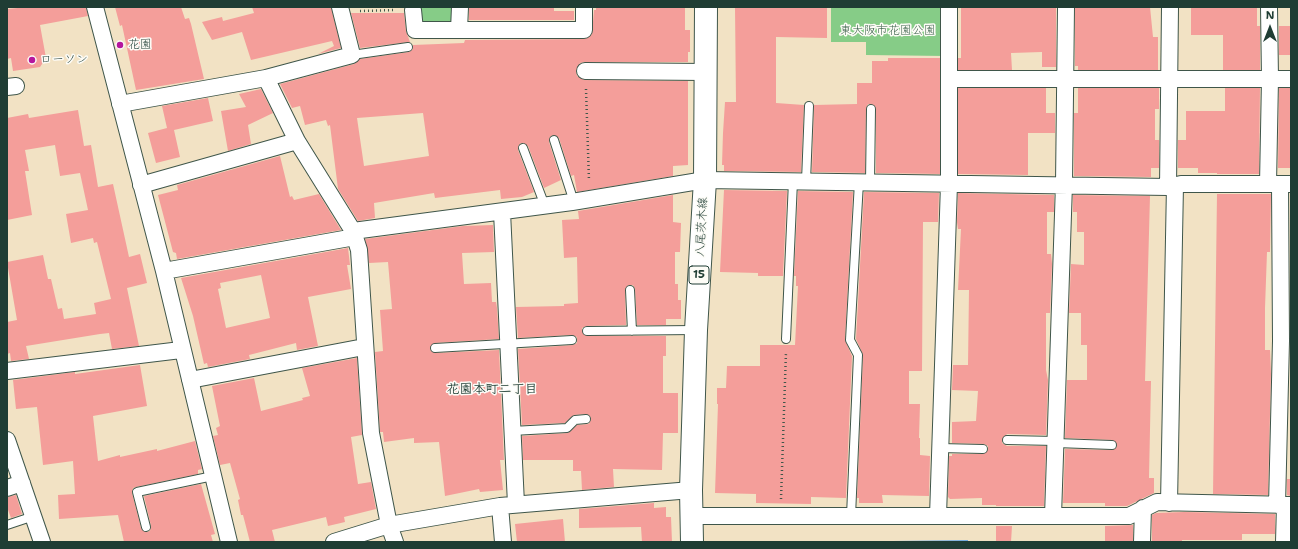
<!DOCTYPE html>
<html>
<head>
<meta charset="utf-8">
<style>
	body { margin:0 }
	#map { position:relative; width:1298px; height:549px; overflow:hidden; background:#f2e2c4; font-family:"Shantell Sans",sans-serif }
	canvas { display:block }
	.frame { position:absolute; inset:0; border:8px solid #1f3d34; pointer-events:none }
	.north { position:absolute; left:1250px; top:8px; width:40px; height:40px; -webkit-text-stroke:3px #fdfcf7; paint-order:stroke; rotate:0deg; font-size:11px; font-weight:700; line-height:16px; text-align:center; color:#1f3d34 }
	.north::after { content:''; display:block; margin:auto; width:14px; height:18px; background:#1f3d34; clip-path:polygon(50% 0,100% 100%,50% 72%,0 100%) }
</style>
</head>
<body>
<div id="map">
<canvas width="1298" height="549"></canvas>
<div class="frame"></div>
<div class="north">N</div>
</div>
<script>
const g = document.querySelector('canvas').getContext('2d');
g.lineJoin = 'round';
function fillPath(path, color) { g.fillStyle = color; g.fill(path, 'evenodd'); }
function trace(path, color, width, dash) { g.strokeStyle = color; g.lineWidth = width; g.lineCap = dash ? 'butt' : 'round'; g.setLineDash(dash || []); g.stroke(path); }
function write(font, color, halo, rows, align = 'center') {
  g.font = font + ' "Shantell Sans","Klee One",sans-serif'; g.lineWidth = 3; g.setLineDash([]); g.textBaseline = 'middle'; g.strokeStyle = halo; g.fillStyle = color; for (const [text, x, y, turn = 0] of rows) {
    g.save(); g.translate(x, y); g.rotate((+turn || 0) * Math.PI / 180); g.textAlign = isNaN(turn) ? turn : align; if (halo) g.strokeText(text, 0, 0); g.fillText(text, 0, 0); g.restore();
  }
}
fillPath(new Path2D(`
	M416,7h40v19h-39z
	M831,7h114v49l-79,-1v-13h-35z`), '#86cc87');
fillPath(new Path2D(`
	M968,540v2h-75v-1z`), '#6fabe1');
fillPath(new Path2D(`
	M28,7h58l2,9 -48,9 6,33 -6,9 -27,4 -2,-13 -4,1v-50z
	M115,7h66l4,12 4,-1 2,6 13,55 -68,11 -14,-65 -2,1z
	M252,7h79l10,41 -23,6 16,-8 -2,-5 -81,19 -9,-28 -30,8 -10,-18 20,-5 1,4 31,-8z
	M469,7h85v4h20v9h-105z
	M596,7h89v23h5v22h-2v10h-103l-5,1 -4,8 1,5 8,4 103,1v84l-15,1v10l-96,16 -3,-17 -3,1 -12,-38 -6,-3 -3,2 -1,5 12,38 -17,8 -16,-42 -7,-3 -2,2 -1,5 16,42 -12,5 -21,2 -1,-9 -65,8 -1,-5 -60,10 1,15 -17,3 -20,-32 -8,-64 -2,1 -2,-6 -21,5 -5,-19 -8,2 -12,-24 74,-20 6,-5 49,-7 4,-3v-4l51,-2 1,-3 119,-1 8,-5 2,-24h2zM423,113l6,43 -65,10 -7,-48z
	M735,7h92v31l-51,-1v66l28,2 -3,67 -77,-1v-6h-2l1,-32 2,-31h11z
	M996,7h60v60h-14v-15l-31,1 1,17h-54v-12h3v-50z
	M1150,7l3,30h5v33h-80v-4h-3v-58z
	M1191,7l66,1v18h3v44h-37v-35h-32z
	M351,13h53l2,18 4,11 -50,6z
	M1279,26h12v29h-12z
	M888,58h52v116l-64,-1v-64l-5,-5h-3l-2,5 -1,64 -53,-1 2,-67 43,-1v-21h15v-22h16z
	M958,88h88v25h9v20h-27v42l-70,-1z
	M1078,88h81v21h-4v31h4v28h-8v9l-77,-1v-63h4z
	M1225,88h35l-1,86h-42v-1h-19v-5h-20v-28h8v-29h39z
	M1279,88h12v80h-13z
	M261,89l12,24 -25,12 3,19 -23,7 -7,-40 25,-4 -7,-13z
	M208,98l5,23 -39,9 6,27 -24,6 -8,-30 19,-5 -5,-22z
	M78,110l6,36 7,-1 7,42 15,-3 16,73 11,-3 7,29 -20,5 12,58 -27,3 -3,-16 -9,1 -74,12 3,13 -18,2 -1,-8 -3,1v-32l10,-2 -10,-58 36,-7 5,24h3l7,30 4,-1 2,11 32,-5 -2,-11 17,-4 -14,-57 -3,1 -1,-5 -22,5 -5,-29 22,-4 -8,-37 -20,3 -5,-31 -30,5 4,21h-4l7,44 -25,5v-102l21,-4 1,4z
	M280,156l10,41 2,-1 2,4 25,-6 22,36 -164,29 -1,-6 -3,-1 -15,-57 20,-5 -1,-5z
	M724,190l63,1 -4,85h-25v-3l-38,-1z
	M798,191l55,1 -8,148 7,16 -6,142 -35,-1v7l-55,-1v-9l-41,-1 3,-89h-1v-16h9l1,-22h33v-21h35l3,-59h-2v-10h-2z
	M864,192l75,1 -1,29h-15l-1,149h-13v33h11l-1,34h1v17l10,1 -1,40 -47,-1 1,8h-24v-5h-2l6,-143 -7,-16z
	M958,193l96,2v17h-7v42h4l1,10 -2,49h-4v57l2,10 -2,55 -39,-1 -5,6v3l5,3h39l-2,60h-48v-1h-14v-7l-32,1 -2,-2 1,-41h3v-2h31l5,-4v-4l-4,-2 -32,-1v-21l24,-1 2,-30 -26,-1 1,-25h15l1,-75h-11l3,-61h-3l-1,-7z
	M1217,194h54l-1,58h-3l-2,56v42h5l1,24 -3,121 -55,-1z
	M673,195v27l8,1 -1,29h-5v32h3v16h3v19h-15v6h-29l-2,-36 -2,-4h-4l-4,5 1,35 -39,1 -5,2v3l5,5h79v20h-3v37h15v40h-15l-1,37 -49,-1 1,18 -32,3 -1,-19h-8v-11h-50l-1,-24 46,-3 9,-8 12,-1 2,-5 -1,-3 -4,-2 -12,1 -9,8 -43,2 -4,-76 55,-4 4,-2v-6l-5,-2 -54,3 -2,-31 48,-1v-2l14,-1 -1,-46 -13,1 -2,-38 17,-1 -1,-8z
	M1073,195l77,1 -5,185h6l-2,97h5v15l-27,13h-22v-3h-42l2,-54 47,1 4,-2 1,-3 -5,-5 -47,-2 2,-58h20v-35h-6v-32h-12l2,-49 13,1v-33h-7v-20h-4z
	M493,225l1,27 -32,1 2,31 27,-1 1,19h4l1,6 2,31 -64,4 -5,5 1,3 4,2 64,-3 5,110h-4l3,30 -23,2 -1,-3 -34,7 -6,-54 -25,1v-5l-30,4 -1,-10h-3l-5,-80 8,-1 -3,-41 12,-1 -4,-47 -19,1 -4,-24 98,-13z
	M348,248l2,17h-3l4,24 -43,8 10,49 -21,4 -1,-7 -47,12 1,4 -42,8 -1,-4 -3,1 -11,-48 -12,-38zM261,275l9,43 -44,10 -8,-39 3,-1 -1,-5z
	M357,358l5,77 -11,2 7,47 13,-2 5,27 -32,8 1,5 -17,4 -2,-9 -54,13 3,12h-25l-7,-27h-2l-3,-15 2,-1 -10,-36 -10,2 -7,-29 5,-1 -2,-7 4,-2 -8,-40 42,-8 7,33 42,-11 -1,-2 8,-2 -8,-28z
	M140,365l7,41 -54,10 5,45 22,-6v2l37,-8v2l38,-10 7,28 -4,1v4l-62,13 -3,1 -1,5 9,35 6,4 3,-1 1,-5 -7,-30 57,-12 14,50 -4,1 2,7h-89l-6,-27 -59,4 -1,-24 17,-1 -2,-33 -30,4 -6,-58 -21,2 -3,-29 62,-8v2z
	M1287,479h4v17l-4,-1z
	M16,495l6,19 -11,4 -4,-11v-10z
	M654,503v5l12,-1v10h5l1,25h-30l-1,-15 -62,1v-19z
	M1184,512l91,2v20h-33v6h-60v2h-30v-27l4,-2z
	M563,519l2,23h-48l-2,-18z
	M1133,525v17h-28v-16z
	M996,526h16l-1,16h-15z`), '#f49e9a');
const service = new Path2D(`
	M352,55l56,-8
	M554,140l20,62
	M523,148l22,58
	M806,181l3,-75
	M870,182l1,-73
	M630,290l2,41
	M587,331l109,-1
	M786,339l7,-158
	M435,348l137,-8
	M512,431l55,-3 8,-8 11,-1
	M1007,440l49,1
	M1056,443l56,2
	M940,448l43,1
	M851,516l7,-161 -8,-15 9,-158
	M7,525l27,-9
	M146,527l-9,-35 76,-16`);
const minor = new Path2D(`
	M95,7l69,264 65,271
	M413,10l2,20h169v-23
	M459,30l1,-23
	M585,71l121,1
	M266,78l86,-23 -12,-48
	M949,79h342
	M7,87l9,-1
	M120,104l146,-26 31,63 56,90 6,19 12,183 18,92 6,17
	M1268,184l2,-105 -1,-72
	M141,185l156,-44
	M1168,187l2,-180
	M502,212l14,292
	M353,231l219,-29 133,-22 463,7 13,-3h110
	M164,271l191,-34
	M7,371l174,-21
	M190,380l174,-33
	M7,440l35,102
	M7,488l15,-5
	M1169,503l6,-318
	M1277,505l4,-164 -1,-157
	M500,506l3,36
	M692,516h437l28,-14 134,3
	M938,516l11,-332v-177
	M1053,516l11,-332 2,-177
	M334,542l55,-17 111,-19 191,-16
	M1142,542l1,-34
	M1284,542l1,-37`);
const primary = new Path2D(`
	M692,542l-1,-52 5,-160 9,-150 1,-173`);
trace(service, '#3f564a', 10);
trace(minor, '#3f564a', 18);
trace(primary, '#3f564a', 24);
trace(new Path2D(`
	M360,11l35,-1
	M586,89l3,92
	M781,499l5,-147`), '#3f564a', 2.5, [1, 3]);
trace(service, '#fff', 8);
trace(minor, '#fff', 16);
trace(primary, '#fff', 22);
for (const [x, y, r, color] of [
	[120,45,4,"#b5179e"],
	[32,60,4,"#b5179e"]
]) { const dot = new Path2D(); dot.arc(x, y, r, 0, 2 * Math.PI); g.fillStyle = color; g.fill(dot); trace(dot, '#fdfcf7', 1.5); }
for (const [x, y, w] of [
	[699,275,20]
]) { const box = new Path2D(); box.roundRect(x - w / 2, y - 9, w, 18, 3); g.fillStyle = '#fdfcf7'; g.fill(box); trace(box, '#1f3d34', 1); }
write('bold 11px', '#1f3d34', null, [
	["15",699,275]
]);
write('12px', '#396149', '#fdfcf7', [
	["東大阪市花園公園",888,31]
]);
write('12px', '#1f3d34', '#fdfcf7', [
	["花園",128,45],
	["ローソン",40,60]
], 'left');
write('12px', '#1f3d34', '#fdfcf7', [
	["八尾茨木線",702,227,-87]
]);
write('bold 13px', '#1f3d34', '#fdfcf7', [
	["花園本町二丁目",492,390]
]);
</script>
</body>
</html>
